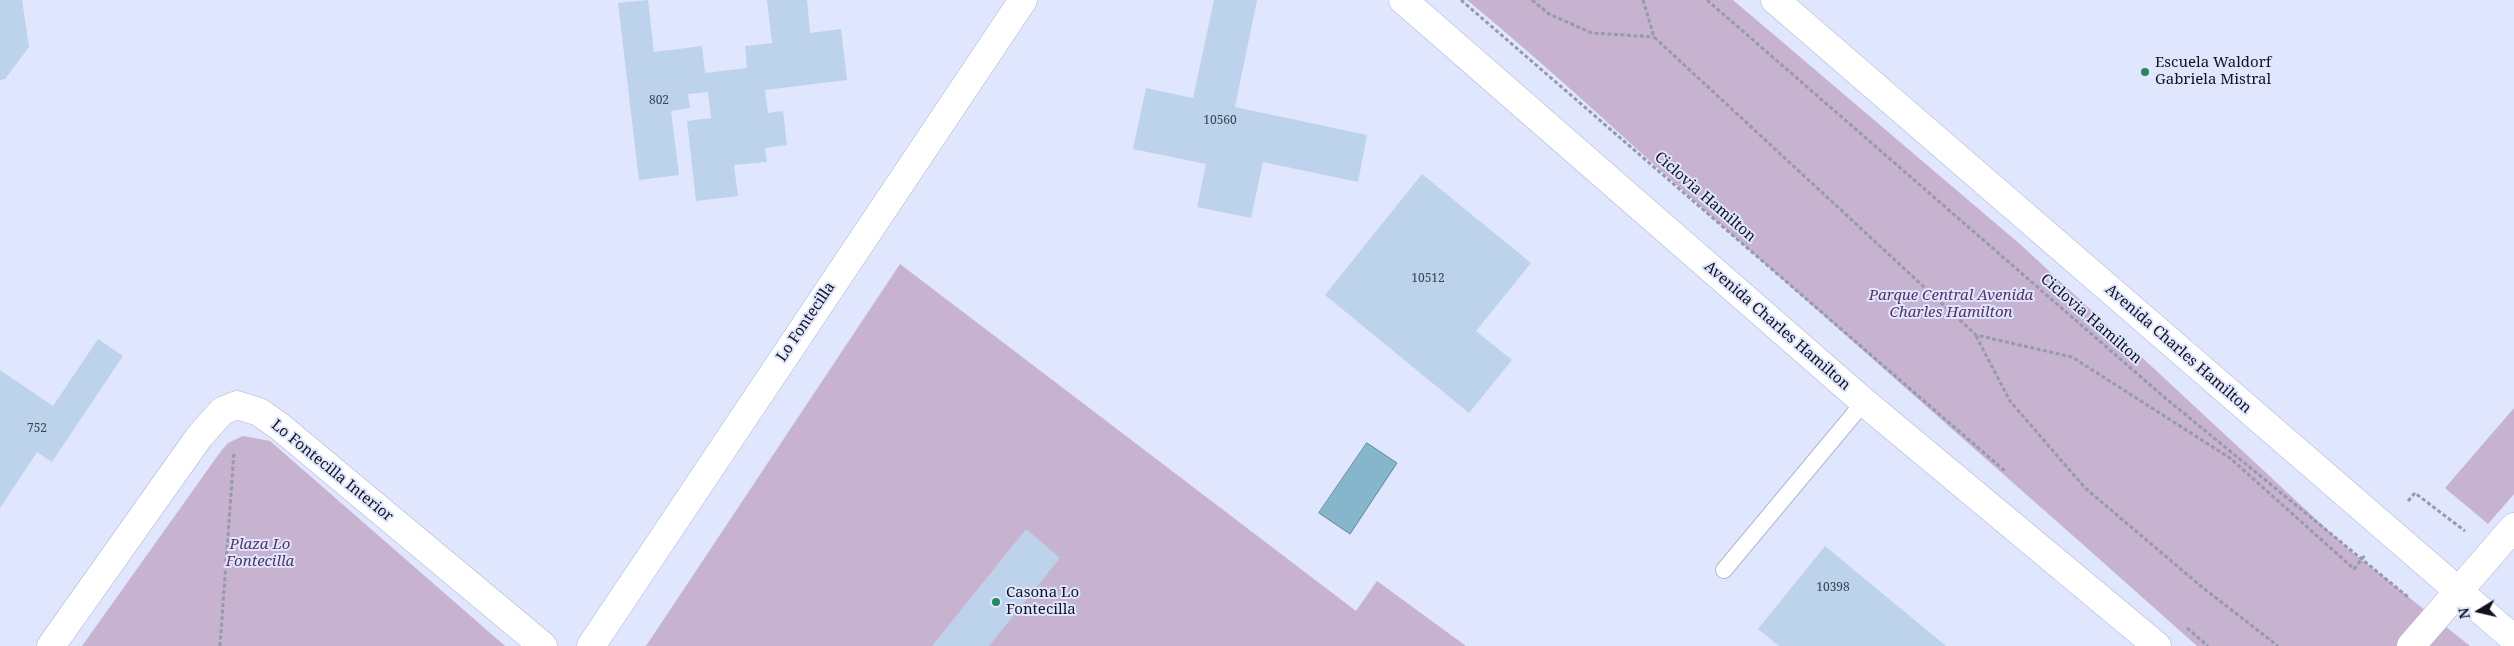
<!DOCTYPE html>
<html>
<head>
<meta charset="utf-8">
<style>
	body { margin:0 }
	#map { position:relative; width:2514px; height:646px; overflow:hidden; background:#dfe6fe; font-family:"Noto Serif",serif }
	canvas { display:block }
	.north { position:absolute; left:2454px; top:586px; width:50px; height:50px; -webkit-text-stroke:4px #dfe6fe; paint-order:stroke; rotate:261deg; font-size:14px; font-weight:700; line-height:20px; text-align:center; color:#10131d }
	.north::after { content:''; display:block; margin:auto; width:18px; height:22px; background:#10131d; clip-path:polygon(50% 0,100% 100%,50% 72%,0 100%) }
</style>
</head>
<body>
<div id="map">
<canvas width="2514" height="646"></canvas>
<div class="north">N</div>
</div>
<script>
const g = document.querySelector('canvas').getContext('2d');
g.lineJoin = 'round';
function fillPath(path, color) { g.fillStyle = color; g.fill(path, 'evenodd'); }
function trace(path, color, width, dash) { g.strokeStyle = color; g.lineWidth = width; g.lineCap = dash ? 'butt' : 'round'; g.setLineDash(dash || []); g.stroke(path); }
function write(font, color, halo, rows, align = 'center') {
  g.font = font + ' "Noto Serif",serif'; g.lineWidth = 4; g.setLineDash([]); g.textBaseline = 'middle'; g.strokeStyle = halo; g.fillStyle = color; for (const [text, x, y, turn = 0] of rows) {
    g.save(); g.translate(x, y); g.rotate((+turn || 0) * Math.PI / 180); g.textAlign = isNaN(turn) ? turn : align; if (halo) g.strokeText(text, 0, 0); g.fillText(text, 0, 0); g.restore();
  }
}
fillPath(new Path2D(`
	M1467,0h266l288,245 326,303 123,98h-273c-150,-134 -301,-266 -451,-399 -93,-82 -183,-168 -279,-247z
	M900,264l456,347 21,-30 89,65h-820z
	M2514,408v86l-26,30 -43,-36z
	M243,436l27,5 235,205h-423l139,-195 7,-8z`), '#c7b3cf');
const water = new Path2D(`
	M1367,443l30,20 -47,71 -31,-21z`);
fillPath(water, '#85b6cc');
trace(water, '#628598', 1);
fillPath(new Path2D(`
	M0,0h22l7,47 -24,32 -5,1z
	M648,0l6,52 48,-6 3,27 42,-5 -2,-22 27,-3 -5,-43h40l3,33 31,-4 6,51 -82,10 3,23 15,-2 4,34 -22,3 2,14 -33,3 4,31 -42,5 -9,-80 24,-3 -3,-26 -20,2 2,14 -19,3 8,64 -40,5 -21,-177z
	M1214,0h43l-22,107 132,28 -9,47 -95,-20 -12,56 -54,-11 9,-43 -73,-15 13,-61 47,10z
	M1422,174l109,89 -55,68 36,29 -43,53 -144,-118z
	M98,339l25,17 -71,106 -15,-10 -37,56v-138l53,36z
	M1026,529l34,29 -71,88h-57z
	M1825,546l121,100h-167l-21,-17z`), '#bcd3eb');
const lane = new Path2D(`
	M1724,570l140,-168`);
const street = new Path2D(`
	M51,646l148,-209 23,-26 15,-6 22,7 20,14 264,220`);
const secondary = new Path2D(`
	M1403,0l461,402 293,244
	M1775,0l739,639
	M591,646l432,-646
	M2411,646l103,-119`);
trace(lane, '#aeb7d4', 18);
trace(street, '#aeb7d4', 29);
trace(secondary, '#aeb7d4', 29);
trace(new Path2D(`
	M1461,0l544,471
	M1532,0l17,14 43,19 62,4
	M1643,0l11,37 322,298 96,22 158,101 124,111 11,-14
	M1707,0l457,397 244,200
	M1976,336l34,65 75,87 117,99 76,59
	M2408,501l7,-8 50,38
	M2187,628l21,18
	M220,646l14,-194`), '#959aad', 3, [4, 2.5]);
trace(lane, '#fff', 16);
trace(street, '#fff', 28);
trace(secondary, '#fff', 28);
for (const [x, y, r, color] of [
	[2145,72,5,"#26865e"],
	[996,602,5,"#26865e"]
]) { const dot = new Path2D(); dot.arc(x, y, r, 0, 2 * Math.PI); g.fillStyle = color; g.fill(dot); trace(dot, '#dfe6fe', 2); }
write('12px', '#3b4350', null, [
	["802",659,101],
	["10560",1220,121],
	["10512",1428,279],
	["752",37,429],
	["10398",1833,588]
]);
write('15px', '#10131d', '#dfe6fe', [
	["Escuela Waldorf",2155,63],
	["Gabriela Mistral",2155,80],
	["Casona Lo",1006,593],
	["Fontecilla",1006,610]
], 'left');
write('15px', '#10131d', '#dfe6fe', [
	["Ciclovia Hamilton",1705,197,41],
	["Ciclovia Hamilton",2091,319,41],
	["Lo Fontecilla",806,322,-56],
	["Avenida Charles Hamilton",1777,326,41],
	["Avenida Charles Hamilton",2178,349,41],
	["Lo Fontecilla Interior",332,471,39]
]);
write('italic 15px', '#563263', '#dfe6fe', [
	["Parque Central Avenida",1951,296],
	["Charles Hamilton",1951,313],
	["Plaza Lo",260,545],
	["Fontecilla",260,562]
]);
</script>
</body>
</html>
